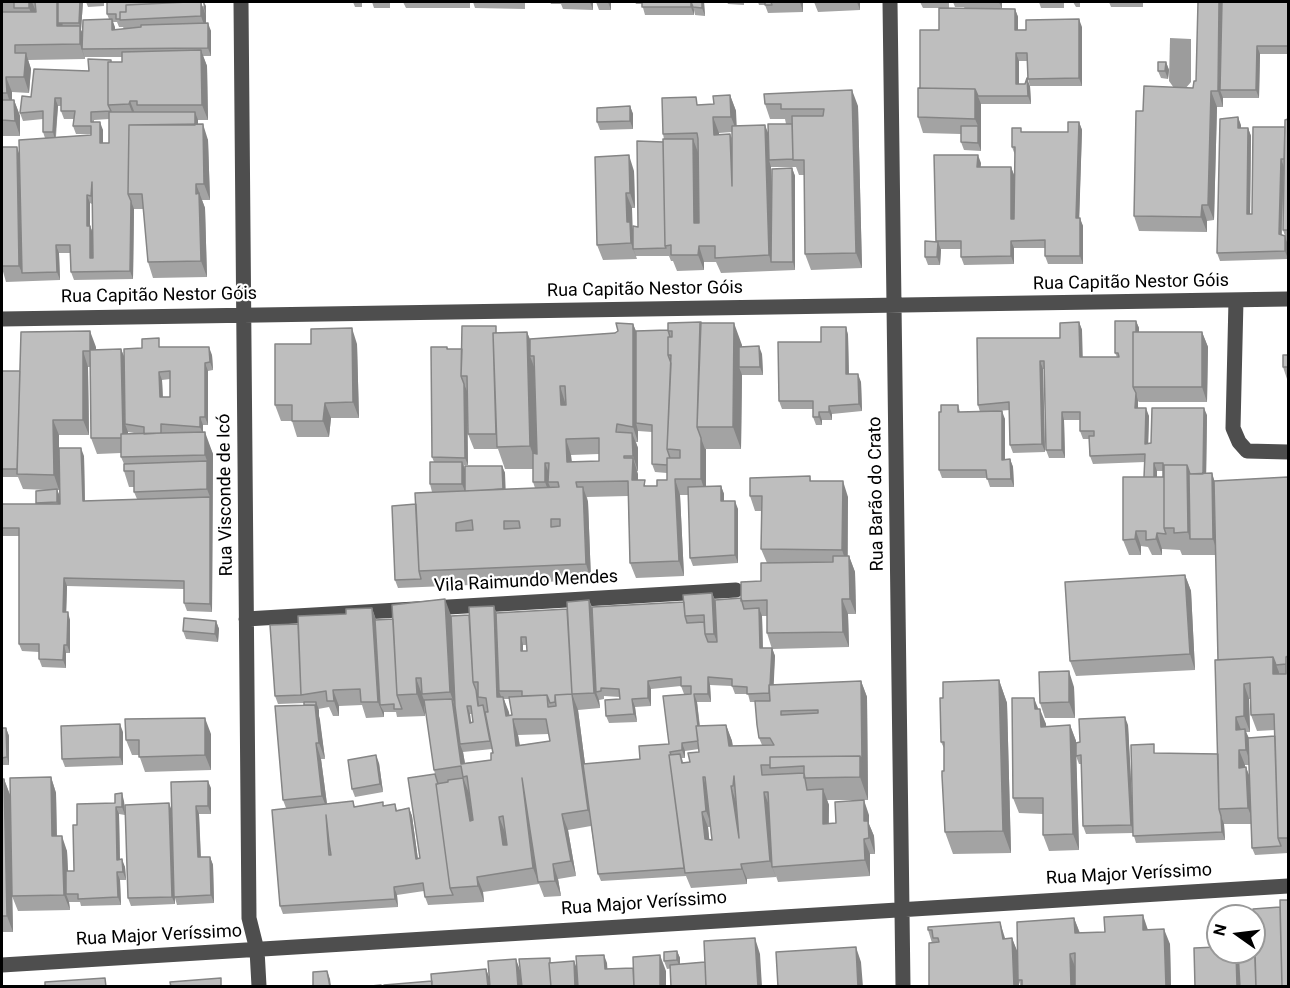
<!DOCTYPE html>
<html>
<head>
<meta charset="utf-8">
<style>
	body { margin:0 }
	#map { position:relative; width:1290px; height:988px; overflow:hidden; background:#fff; font-family:Roboto,sans-serif }
	canvas { display:block }
	.frame { position:absolute; inset:0; border:3px solid #000; pointer-events:none }
	.north { position:absolute; left:1206px; top:904px; width:60px; height:60px; box-sizing:border-box; background:#fff; border:2px solid #999; border-radius:50%; rotate:284deg; font-size:16px; font-weight:700; line-height:24px; text-align:center; color:#000 }
	.north::after { content:''; display:block; margin:auto; width:21px; height:27px; background:#000; clip-path:polygon(50% 0,100% 100%,50% 72%,0 100%) }
</style>
</head>
<body>
<div id="map">
<canvas width="1290" height="988"></canvas>
<div class="frame"></div>
<div class="north">N</div>
</div>
<script>
const g = document.querySelector('canvas').getContext('2d');
g.lineJoin = 'round';
function fillPath(path, color) { g.fillStyle = color; g.fill(path, 'evenodd'); }
function trace(path, color, width, dash) { g.strokeStyle = color; g.lineWidth = width; g.lineCap = dash ? 'butt' : 'round'; g.setLineDash(dash || []); g.stroke(path); }
function write(font, color, halo, rows, align = 'center') {
  g.font = font + ' Roboto,sans-serif'; g.lineWidth = 4.5; g.setLineDash([]); g.textBaseline = 'middle'; g.strokeStyle = halo; g.fillStyle = color; for (const [text, x, y, turn = 0] of rows) {
    g.save(); g.translate(x, y); g.rotate((+turn || 0) * Math.PI / 180); g.textAlign = isNaN(turn) ? turn : align; if (halo) g.strokeText(text, 0, 0); g.fillText(text, 0, 0); g.restore();
  }
}
fillPath(new Path2D(`
	M1170,38l21,1v43l-6,7 -11,-1 -5,-7z`), '#9c9c9c');
trace(new Path2D(`
	M241,2l8,916 8,32 2,36
	M890,2l13,984
	M1236,300l-3,128 6,14 8,9 41,1
	M2,319l1286,-20
	M246,619l490,-29
	M2,965l1286,-79`), '#4e4e4e', 15);
fillPath(new Path2D(`
	M2,2h81l-2,28 2,3 26,-14 -2,-5 99,-8v17l5,8v25h-8l4,10 1,54h-10v5l10,15 2,60h-8l3,8 2,69 -54,1 -5,-16 -4,-53h-10l-1,70 -59,1 -3,-8 -1,-19h-11l1,27 -54,2 -4,-14v-121l17,7 26,-16 -2,-6v-13l-20,2 -3,-8 11,-16 81,-35h10v-5h-37v2l-57,1 3,9 -2,24 -17,-1v8h2l6,16v20h-18zM113,22h4l2,5h4l1,2 -9,1zM58,106h3v5l3,8h10l-1,7 3,8h15v1l-35,2zM109,119v24h-6v-13l-9,-8v-2zM90,203l2,1 1,28 -3,-6z
	M86,2h18v4l-16,1z
	M353,2h9v5h-7z
	M372,2h18v6h-16z
	M403,2h67v6h-64z
	M473,2h52v7l-50,-1z
	M550,2h43v8l-30,-1 -2,-5h-10z
	M596,2h15v8h-12z
	M635,2h69l1,14 -10,-1 -1,-5v5h-49l-3,-11h-6z
	M727,2h17v3l-16,-1z
	M758,2h45v10l-35,1 -3,-8h-6z
	M814,2h46v8l-42,2z
	M920,2h29v6h-26z
	M953,2h49v7h13l3,8v13l64,-3v59h-52l-2,-7 -1,-18h-8v23l11,2 1,18h-50v47l-17,-1 -3,-8v-8l-38,-1 -5,-16 2,-29 19,-58 26,-21 -1,-2h-9z
	M1039,2h25v6h-23z
	M1073,2h7v5h-4z
	M1109,2h34v5h-32z
	M1288,2v52h-28l-1,44h-36v9h-6l-3,113 -7,1v11l-68,-1 -5,-15 9,-105 50,-23 3,-7z
	M1166,62l3,8 -1,9 -7,-1 -3,-7z
	M764,94l94,12 4,162 -51,2 -6,-16v-79h-6l-3,-8h-25l1,24 20,-23 3,8v94l-74,3 -5,-11h-12v8l-27,1 -4,-10h-2l-2,-5h-33l1,3 -34,1 -6,-15 37,-74 1,37h-3l1,22 5,-3 25,-85 1,-3 -1,-5 36,-29 15,-1 16,-9 6,16v15l32,7 18,-9 -1,-5h-15l-5,-15zM732,132v6l-2,-4 -11,1v-2z
	M630,106l3,8v15l-33,1 -3,-8z
	M1238,117l3,11h7l3,8 -1,78h2l36,-95v140l-68,2 -3,-8zM1284,167l-1,63 2,6 -3,-1z
	M1079,122l3,8 -3,88 4,8v38h-35l-3,-8v-8h-31v16l-50,1 -3,-8v-8h-20l-1,16h-12l-3,-8 11,-15 45,-79 -1,4h31l3,8 1,-20 -3,-8 11,-15h45z
	M1136,321l3,7v4h63l6,15 -1,55h-68l-1,-1v7l11,8 -1,27h3l56,-28 -1,58h6l2,8 74,-4v376l-33,2 -3,-7 -1,-24h-27l1,16 -89,3 -3,-10 -47,1 -3,-8 -2,-62h-2l-3,-8 3,94 -30,1 -6,-16v-21l-24,-1 -6,-15 25,-89 8,15v3l24,-2 6,16v8l4,-7 48,-17 4,79 25,-51 61,1v-94l-2,-105h-34l-2,-5 -18,-1v6h-10l-4,-8 -7,-1v9h-12l-6,-15 21,-63 1,-15 -52,2 -3,-8 -1,-17h-6l-3,-8v-11h-16l1,38h-16l-3,-8 -2,-81h-1l2,83 -32,1 -3,-8v-35l-13,1 8,8v41l5,-1 3,8 1,20h-24l-3,-9h-45l-3,-8 19,-65 2,7h20l-2,-7 101,-83 3,8v27h35l-2,-4zM1157,471h6v6h-6zM1249,699h1l1,16 6,16 18,-1v6l-26,2 -3,-6h4zM1245,765h4v11l-3,-9h-1z
	M701,323l41,22v2l20,7 1,21h-21l-1,74h-35v38l15,-1 3,8v7l14,8v54l-45,3 -3,-8 -1,-63h-9l4,81 -48,2 -6,-15 -2,-67 -41,1 1,5 3,78 -193,8 -3,-8 21,-76 16,-12 -2,-8 4,-22 -2,-5 15,-110 1,2h14l36,-16 29,-1 3,7 85,-6 18,-9 3,7 32,-1zM467,404l1,30 6,15h24l7,20h28v13l2,6 -30,1v-16l-3,-7 -37,3 -1,-4h4zM638,431l14,1v32l3,8 12,1v7l-10,6h-11l-8,-6 -1,-9h1v-23l-2,-6h2zM599,454v7h-27l-1,-6z
	M846,327l2,8 1,39 12,8 1,29 -30,3v6h-10v5h-6l-3,-8v-8h-31l-3,-8 42,-59z
	M357,344l2,74h-28l-2,19h-32l-5,-16h-11l-6,-16z
	M96,347v3l25,-1 3,7 38,-9 50,8 1,15 -5,1v54h-5v7l10,22 -1,158 -25,-1 -3,-8v-14l-117,-3 -1,26 4,8v33h-4v15l-24,-1 -3,-8v-7l-17,-1 -3,-7v-108h-17v-32h35l11,-14 -25,-1 -5,-12h-16v-106l18,1zM88,367h2l1,71 6,16 24,-1v4l3,7v7l5,16h5v5l3,7 -52,2 -1,-45 -24,41 -3,-7h2v-55h30zM170,379v18h-7l-1,-17zM128,432l12,2h-12z
	M1288,355v27l-5,-15z
	M810,476l1,5 37,16v59h1l6,16 1,42h-8l1,33 -77,2 -5,-16v-17h-5l1,32h9l3,8 -2,29 88,-4 6,16 1,103h-41l2,5v18h7l33,-8v9l5,12 1,18h-5v22l-92,6 -2,-6v1l-29,2v5l-56,4 -5,-12 -85,5 -3,-7 -7,-48 -23,4 8,46 -18,3 3,17 -17,1 -5,-13 -56,8 1,10 -56,3 -3,-8 -1,-6 -27,4 1,12 -115,7 -3,-8 6,-98 -3,-8 21,-95v-2l-26,1 -3,-8 23,-72 74,-16 4,12 93,-5 25,-9 2,7 71,-4 22,-9 3,7 92,-5 28,-9 3,7 26,-2 20,-17 6,-18 -6,-14 1,-38h-7l-5,-15zM523,645h4v6h-4zM710,685l22,1 3,8h13l2,8h6l3,36 3,7 -29,1 -1,-5 -6,-16 -26,1 -3,-24h14zM681,686l3,8h7l-22,50 -29,15 -55,5 -7,-54 22,-2 -1,-8 5,-1v-3l16,1v2l-14,17 3,7 28,-1 -2,-15 16,-1v-17zM504,699h5l3,16 -3,1zM424,700l10,70 1,4 -15,84 -2,1 -6,-43 -3,-8 -12,2 -2,-6 -11,2 -29,1 -2,-6 -26,3 -6,-45h4l-7,-50 11,-2 4,9h6v-10l23,-1 4,13 18,-1v-5h12l1,5 28,-1zM470,714h2l1,8 -2,1zM549,734l1,7 -30,4 -2,-10zM492,749l1,4 -2,7 -26,3 -2,-11zM699,749v3l-9,10h-7l-1,-4h3v-7zM708,827h3l1,13 -3,-1z
	M1185,575l6,16 4,79 -119,6 -6,-15z
	M216,621l3,8 -1,13 -32,-3 -3,-8z
	M999,680l8,23 4,150 -58,1 -8,-22 -1,-84 -3,-6 2,-44z
	M1074,687l1,31h-30l-5,-15z
	M2,728h4l3,8v29h-7z
	M123,732v33l-58,2 -3,-8z
	M211,734v36l-66,2 -6,-17h-7l-6,-15z
	M379,763l4,29 -28,5 -3,-8z
	M51,777l5,16 1,43 10,15 1,20h6l3,-46 38,-22 9,-2 1,14 -6,-1 1,46 5,7 1,13h-6l1,25 -40,1 -1,-4h-11l1,8 -52,1 -6,-15z
	M2,779h2l6,16 3,137h-11z
	M211,788v26h-12l2,43h9l3,8 1,38 -37,2 -2,-7v6l-44,2 -3,-8 44,-88z
	M1074,918l6,15 68,-3 22,14 1,43h-150l-2,-5v5h-90l3,-44 -4,-13v-3l77,11h7l5,14z
	M677,951l3,7v6l25,-2 55,-8 -93,15 -3,-8z`), '#a3a3a3');
fillPath(new Path2D(`
	M29,2h3l3,7v14l-6,-15z
	M57,2h5l1,39 -6,-15z
	M80,2h3l-2,28 5,11 -4,8 3,10 -5,-15v-17l-1,-4z
	M201,2l5,14v15l-5,-15z
	M203,2h1l2,4v10l-2,-8z
	M590,2h3v8z
	M608,2h3v8z
	M691,2l3,8v5l-3,-8z
	M702,2h2l1,14 -3,-8z
	M800,2h3v10z
	M857,2h3v8z
	M999,2h3v7z
	M1219,2h4l-3,88 3,8v9l-5,-16z
	M1015,9l3,8v20l-3,-7z
	M112,19l3,8v11l-3,-8z
	M1079,19l3,8v59l-3,-8z
	M208,23l3,8v25l-3,-8z
	M1257,46l3,8 -1,44 -3,-8z
	M201,50l6,16 1,54 -6,-15z
	M26,53l5,16 -2,24 -5,-16z
	M1016,53l3,8v31l-3,-8z
	M1166,62l3,8 -1,9 -3,-8z
	M6,77l6,15v17l-5,-16z
	M1027,78l3,8 1,18 -3,-8z
	M975,89l6,15v47l-3,-8v-17l-3,-7z
	M852,90l6,16 4,162 -6,-15z
	M1211,91l6,16 -3,113 -6,-15z
	M730,95l6,16 1,21 -6,-15z
	M55,98l3,8 -3,34 -2,-8z
	M14,100l6,16v20l-5,-15z
	M130,101l6,15 -1,4 -6,-16z
	M630,106l3,8v15l-3,-8z
	M195,112l3,8v20l-3,-8z
	M713,117l6,16v17l-5,-15z
	M1238,117l3,8v11l-3,-8z
	M100,122l3,8v21l-3,-8z
	M1079,122l3,8 -3,96 -3,-8z
	M203,124l5,16 2,60 -6,-16z
	M765,125l6,15 -2,20 2,7 3,95h-3l-2,-7z
	M1248,128l3,8 -1,86 -3,-8z
	M693,139l6,16 1,83 -6,-15z
	M17,147l5,15v111l-3,-7z
	M629,155l5,16 1,37 -5,-15z
	M978,155l3,8 -1,12 -3,-8z
	M1281,159l3,8 -3,75 -2,-8z
	M1011,167l3,8v52l-3,-8z
	M792,168l3,8v94l-2,-8z
	M196,184l9,24 2,69 -6,-16z
	M626,193l6,15v20l4,9 -3,12 4,10 -6,-16 -4,-21z
	M87,195l3,8v31l-3,-8z
	M131,201l3,8 -1,70 -3,-8z
	M1202,205l5,16v11l-6,-15z
	M1080,218l3,8v38l-3,-8z
	M90,226l3,8v32l-3,-8z
	M1285,237l3,8v14l-3,-8z
	M1011,241l3,7v16l-3,-8z
	M938,242l3,8 -1,15 -3,-8z
	M56,245l3,8 1,27 -3,-8z
	M699,246l5,16v8l-6,-15z
	M1136,321l3,7v59h-3z
	M1079,322l3,8 1,35 -3,-8z
	M734,323l8,22v22h-3l3,8 -1,74 -8,-22z
	M633,324l6,15 -3,84 2,8v11l-5,-15z
	M846,327l2,8 1,47 -3,-8z
	M352,328l5,16 2,74 -6,-16z
	M90,331l6,16v18l-6,-15z
	M527,332l8,22 -1,2h-4l6,16 2,97 -8,-23z
	M1202,332l6,15 -1,55 -5,-15z
	M759,346l3,8 1,21 -3,-8z
	M209,347l3,8 1,15 -3,-8z
	M121,349l6,16 -2,59 3,8 1,16 -6,-10z
	M83,351l5,16 1,68 -6,-15z
	M1040,361l3,8 2,83 -3,-8z
	M205,363l3,8v54l-3,-8z
	M159,372l3,8 1,25 -3,-8z
	M858,374l3,8 1,29 -3,-7z
	M464,384l3,7 1,74 -3,-7z
	M560,386l5,16 1,19 -5,-16z
	M1136,393l2,8v15l-3,-8z
	M325,403l6,15 -2,19 -6,-16z
	M829,406l3,8v6l-3,-8z
	M1146,408l3,8 -1,36 -3,-8z
	M1204,408l3,7 -1,71 -3,-7z
	M1002,411l3,8v49l-3,-8z
	M819,412l3,8v5l-3,-8z
	M1062,412l2,8 1,38 -3,-8z
	M200,417l3,8v9l-3,-7z
	M53,420l6,15v55l-5,-15z
	M205,432l8,22 -1,158 -2,-8v-107l-3,-8v-28l-2,-6z
	M632,433l6,15v23l-5,-15z
	M701,438l4,11h1v46l-5,-16z
	M566,439l5,16 1,22 -5,-15z
	M81,448l3,8 1,53 -2,-8z
	M633,458l5,16v22l-6,-16z
	M1010,459l3,8 1,20 -3,-8z
	M462,462l6,15v22l-6,-15z
	M545,463l6,15 -3,4 3,7v9l-6,-16z
	M1154,463l3,8v16l-3,-8z
	M1187,465l8,22 -5,52 -2,-7z
	M502,466l3,7 1,25 -3,-7z
	M1212,473l5,16 1,66 -5,-16z
	M675,479l5,16 4,81 -5,-15z
	M843,481l5,16 -1,68 -5,-15z
	M721,486l3,8v15l-3,-8z
	M583,487l5,15 3,78 -5,-16z
	M57,489l3,8v13l-3,-8z
	M735,501l3,8v54l-3,-8z
	M1136,531l5,15v9l-6,-16z
	M1157,533l5,16v6l-6,-16z
	M849,556l6,16 1,42 -6,-15z
	M1185,575l6,16 4,79 -5,-16z
	M64,578l3,8 -1,34 -3,-8z
	M712,593l6,15 2,42 -6,-16z
	M445,599l8,22 5,93 -8,-22z
	M842,599l6,15 1,33 -6,-15z
	M589,600l5,15 2,77 3,8 1,8 -6,-15z
	M494,606l5,15v70l3,8 -5,-2z
	M372,608l5,15 3,82 4,7v5l-6,-15z
	M759,608l3,8 1,40 -3,-8z
	M68,612l2,8v33l-3,-8z
	M216,621l3,8 -1,13 -3,-8z
	M521,637l2,8v14l-2,-8z
	M64,645l2,8v15l-3,-8z
	M772,648l3,8 -2,45 -3,-8z
	M1273,657l6,15v17l-6,-15z
	M1069,671l5,16 1,31 -6,-16z
	M708,677l2,8 1,17 -3,-8z
	M416,678l8,22 1,16 -8,-22z
	M999,680l8,23 4,150 -8,-22z
	M648,681l3,8v17l-3,-8z
	M861,681l6,16 1,103 -8,-23z
	M1244,684l5,15 1,33 -6,-16z
	M333,690l6,16v10l-5,-15z
	M476,690l3,7h-1l2,17 -2,-8z
	M572,694l6,16 15,115 -5,-15z
	M694,694l3,8 5,47 -2,-8z
	M503,697l6,15 3,20 -6,-16z
	M1034,698l6,15 -5,-4z
	M452,699l6,15 2,30 3,8 4,24 -6,-12z
	M632,699l3,8 2,15 -3,-8z
	M316,702l3,8v6l1,4 5,39 -6,-16 -4,-38z
	M467,706l3,8 2,17 -2,-8z
	M1040,709l6,15 1,19 -6,-16z
	M1125,717l3,8 6,108 -3,-8z
	M1236,717l6,15 -6,-2z
	M205,718l6,16v36l-6,-15z
	M513,719l5,16 4,26 -6,-15z
	M120,724l3,8v33l-3,-8z
	M726,725l6,16 2,20 -5,-15z
	M1070,725l6,16 3,109 -6,-16z
	M6,728l3,8v29l-2,-8z
	M1245,729l6,15v21l-5,-15z
	M316,743l5,16 7,53 -6,-16z
	M682,743l3,8v7l-3,-8z
	M1239,750l6,15v18l-6,-15z
	M376,755l3,8 4,29 -3,-8z
	M1246,767l6,16 2,41 -6,-16z
	M51,777l5,16 1,59 -5,-16z
	M703,777l5,15 4,34 -6,-15z
	M463,778l6,15 6,43 -5,-15z
	M522,778l6,16 11,90 -6,-16z
	M4,779l6,16 3,137 -6,-16z
	M208,781l3,7v26l-3,-8z
	M731,786l5,16 3,36z
	M823,789l6,16 -1,34 -5,-15z
	M764,792l6,16 2,59 4,10 -6,-16z
	M122,793l2,8 1,14 -3,-8z
	M864,800l5,15v9l5,12 1,18 -11,-33z
	M169,803l3,8 3,93 -3,-7z
	M196,806l3,8 2,51 -3,-8z
	M116,807l3,7 1,54 -3,-8z
	M409,808l3,8 7,51 -3,-8z
	M702,812l6,15 3,28 -6,-16z
	M562,814l6,16 8,46 -5,-15z
	M1221,816l3,8 1,16 -3,-8z
	M499,817l6,15 4,29 -6,-16z
	M62,836l5,15 2,43h-3l3,8 1,8 -6,-15z
	M864,839l6,15v22l-5,-16z
	M210,857l3,8 1,38 -3,-8z
	M122,859l3,8 1,13 -3,-8z
	M553,864l5,15 3,17 -6,-15z
	M741,864l6,15v5l-5,-15z
	M117,872l3,8 1,25 -3,-8z
	M477,877l6,15 1,10 -6,-16z
	M394,887l3,8 1,12 -3,-8z
	M1143,915l5,15h-5z
	M1074,918l6,16 -5,-1z
	M1000,922l5,16 3,16 -5,-15z
	M1164,929l6,15 1,43h-5z
	M755,938l5,16 2,33h-4z
	M1012,938l6,15 1,34h-5z
	M856,947l5,15 2,25h-5z
	M677,951l3,7v10l-3,-8z
	M1236,952h3l1,35h-3z
	M1070,954l6,15v18h-5z
	M604,955l3,8 1,14 -3,-8z
	M660,955l6,16v16h-6z
	M516,959l8,22v6h-6z
	M574,961l6,15v11h-5z
	M486,969l6,15v3h-4z
	M327,971l3,8 1,8h-1z`), '#858585');
const building = new Path2D(`
	M14,2h15v6h-15z
	M35,2h22v24h23v18l-65,1v8h11l-2,24h-18l1,16h-5v-81h34z
	M58,2h22l-1,21h-21z
	M107,2h81l-62,3v7h-6v7h-4v-5h-9z
	M188,2h13v14l-81,4v-8h6v-7z
	M642,2h60v6l-9,-1 -2,-5v5h-49z
	M765,2h6l1,3h-7z
	M1198,2h21l-1,89h-7l-3,114h-6l-1,12 -67,-1 2,-105h7l1,-25 49,2 1,-7h2z
	M1222,2h66v44h-31l-1,44h-36z
	M939,8l76,1v21h11v-10l53,-1v59l-51,1 -1,-26h-11v31h9l2,-6 1,18h-50l-3,-7 -55,-1v-58h19z
	M112,19v11l29,-3v-2l67,-2v25l-126,1 1,-29z
	M201,50l1,55h-65v-4h-7l-1,3 -21,1v-43h14v-10z
	M88,59l23,1v2h-3v43l3,6 -20,1v10h9v21h9v-31h86v13h-66l-1,69 3,7 -1,70 -59,1 -1,-27h-14l1,27 -35,1 -3,-133 72,-5v-9h-18l2,-15h-14v-13h-6l-2,34h-10v-21l-23,2 2,-17 9,1 3,-28 55,2zM92,182l1,76h-3v-32h-3v-31l4,1z
	M1158,62h8l-1,9h-7z
	M918,88l57,1v30l-57,-2z
	M852,90l4,163 -51,1 -1,-94h-11l-1,-44h31l1,-7h-43v-5h-16l-1,-10z
	M730,95l1,22h-18l1,18 16,-1 2,52v-60l33,-1 4,130 -54,3v-12h-16l-1,9h-27v-10l-6,1 -2,-107h30l1,84h5l-1,-84 -1,-6 -34,1 -1,-36 34,-1 1,8 17,-1 -1,-8z
	M2,100h12l1,21 -13,-1z
	M630,106v15l-33,1v-14z
	M1238,117v11h10l-1,86h5l1,-87h32l-1,32h-3l-2,75 6,2v15l-68,2 3,-134z
	M1288,119v111h-5l2,-110z
	M1068,122h11l-3,96h4v38h-35v-16l-34,1v15l-50,1v-16h-25l-2,-86h44l-1,12h34v52h3l1,-72h-3v-19h9v4h47z
	M203,124l1,60h-8v10l3,-1 2,68 -53,1 -6,-68h-14l1,-69z
	M768,124h24l1,35 -24,1z
	M961,126h17v17l-17,-1z
	M637,141l26,1 2,104 1,2 -33,1v-23l5,1z
	M2,147h15l2,119h-17z
	M629,155l1,38h-4l1,29h3l1,21 -34,2 -2,-88z
	M792,168l1,94h-22l1,-93z
	M925,241l13,1 -1,15h-12z
	M1115,321h21v11h-3v55l3,6 -1,15h11l-1,36 6,-1 1,-35h52l-1,66h-13l-3,-9h-23v12h-1v-14h-9v14h-10l1,-23 -55,2 -1,-20h5v-5h-14v-19h-18v38h-16l-2,-89h-4l2,83 -32,1 -1,-43 -31,3 -1,-67h83v-15l19,-1 1,35h39l-1,-4h-3z
	M701,322l-4,105 4,11v41h-26l4,82 -49,2 -2,-82 -52,1 1,5h6l3,77 -167,7 -4,-78 144,-6 -1,-5h-10l1,-19h-4v19h-12v-29l4,1 -3,-98h-4v-17l85,-6 3,-2 -2,-8 17,1v103l-16,-3 -1,8 16,1 1,23h-9v2h9l-1,22h13l-1,6h13v-6h10v-22h13v-8l-13,-1 4,-94h-3v-18h4v-6h-4v-8zM560,386h5l1,19h-5zM599,438v23l-32,1 -1,-23zM551,519h9v7l-9,1zM472,520l1,10 -17,1v-8zM504,521h15l1,7 -16,1z
	M700,323h34l-1,104h-36z
	M462,326h34v7h-3l3,101h-28l-1,-58h-6z
	M821,327h25v47h12l1,30 -30,2v6h-10v5h-6v-16h-34l-1,-59h43z
	M352,328l1,74 -28,1 -2,18h-31v-16h-17v-61h36v-15z
	M668,330l2,7h-2v18l3,8 -4,86 3,9h-3v7l-15,-1v-39l-16,-2v-92z
	M90,331v19l31,-1 2,85h-2v4h-30l-1,-87h-7v69h-30l1,55 -37,-1 4,-142z
	M527,332l3,114 -33,1 -4,-114z
	M1133,332h69v55h-69z
	M159,338v9h50l1,15 -5,1v54h-5v10l-39,-3v9l-17,1v-7l-19,-3 -1,-75 18,-1v-9zM170,371v26h-10l-1,-25z
	M759,346l1,21h-21v-20z
	M431,347h16v2h15l-1,27 3,8 1,74 -33,-1z
	M1283,355h5v12h-5z
	M2,371h18l-3,98h-15z
	M941,405h17v7l44,-1v49l8,-1 1,20h-24l-1,-9h-47v-58h2z
	M205,432v23l-84,2v-23z
	M59,448h22l2,53 127,-4v107l-26,-1v-22l-120,-3 -1,34h5l-1,33h-3l-1,15 -24,-1v-15h-20v-116h-17v-24h58z
	M207,461v28l-73,3v-21h-10v-7z
	M430,462h32v22h-32z
	M1164,465h23l1,67 -14,1v-5h-10z
	M465,466h37l1,23 -38,2z
	M1212,473l1,66h-23l-1,-65z
	M810,476v5h33l-1,69 -81,-1 1,-53h-12v-18z
	M1123,477h41v51l2,6 -9,-1 -1,6 -10,1v-9h-10l-1,8 -12,1z
	M1288,477v179l-2,1v7l-10,1 -3,-8 -55,3 -4,-179z
	M721,486v15h14v54l-45,3 -2,-71z
	M57,489v13l-21,1v-12z
	M416,504l3,67 2,8 -26,1 -3,-74z
	M833,556h16l1,43h-8l1,33 -76,1v-33l-26,1v-19l20,-1v-18l72,-1z
	M1185,575l5,79 -120,7 -5,-79z
	M712,593l2,41h-9l-1,-19 -19,1 -2,-21z
	M741,598l3,11 15,-1 1,40h12l-2,37h-1v8l-22,1v-7l-15,-1v-7l-24,-2v17h-14l4,32h-2l2,15 -16,2v7l-12,2 1,3h-2l15,113 -86,6 -15,-110 57,-5 -1,-13 30,-2 -6,-48 28,-2v-8h-10v-9l-33,4v17l-16,1 2,15 -28,2 -1,-16 15,-1 -1,-10 -18,-1v3l-5,1 -4,-85 92,-5 1,14 2,7 17,-1 1,12 3,8h9l-2,-42z
	M445,599l5,93 -28,2 -1,-16h-5l1,16 -20,1 -5,-90z
	M589,600l5,93 -22,1 -5,-92z
	M494,606l3,91h6l3,19 6,-1 -3,-18 38,-2 1,12 8,-1 -1,-11 17,-1 16,116 -26,4 9,47 -18,3 2,17 -17,1 -16,-104 11,90 -56,9 1,9 -28,2 -14,-104 12,-2v-2l15,-2 7,43 3,-1 -6,-44 -4,1 -2,-11 -27,4 -10,-70 28,-1 9,65 30,-4v-7h2l-8,-41h3l-2,-14 -8,-1v-15h-5l-4,-75zM513,719h33l4,22 -34,5zM503,816l4,29h-4l-4,-28z
	M372,608l6,94h-17l-1,-13 -27,1 1,11h-7l-1,-10 -25,4 -3,-79 48,-2v-5z
	M567,609l5,85 -17,1v7l-5,1 -3,-8 -25,1v-5h-23l-3,-78zM521,637h5l1,14h-6z
	M469,615l4,67 3,8 2,16 5,-1 7,36 -30,3 -5,-38 -4,-90zM467,706h4l2,16 -3,1z
	M184,618l32,3 -1,13 -32,-3z
	M393,619l4,76 5,14h-8v-5l-14,1 -5,-85z
	M298,624l3,71 -26,1 -5,-71z
	M1288,656v182h-10l-4,-124 -23,1 -1,-32 -6,1v32l-8,1v13l9,-1 1,21h-7v18l7,-1 2,41 -29,1 -4,-149 58,-3v17h13v-17z
	M1069,671v31l-29,1 -1,-31z
	M999,680l4,151 -58,1 -3,-56v-5h2v-29h-3l-1,-44h3v-16z
	M861,681l1,81 -2,-6 -90,1v8h-9l1,10 42,-2 3,17 16,-1v35l13,-1 -1,-21 29,-2v21h4l1,17 -5,1 1,21 -93,7 -4,-75h-4l6,69 -29,3 1,5 -57,4 -16,-118 11,-1 2,9 8,-1 -2,-9 11,-1 -3,-26 30,-1 3,21 45,-1 -4,-7h-11l-2,-13 -2,-24h15l-1,-16zM818,710v3l-37,2v-4zM734,776l5,62 -8,-52h2zM703,777h2l7,63 -7,-1 -3,-27 4,-1z
	M1012,698h22l1,11h5l1,18 29,-2 3,109 -30,1v-37h-30z
	M304,702h12v6l-1,-3h-11z
	M315,705l4,38h-3l6,53 -39,4 -8,-94z
	M1125,717l6,108 -48,1 -2,-71 -5,1v-13l4,-1 -1,-23z
	M205,718v37l-66,2v-17h-13l-1,-21z
	M120,724v33l-58,2 -1,-33z
	M2,728h4l1,29 -5,1z
	M1275,736l3,102 3,8 -29,2 -4,-110z
	M1154,744v9l64,1 1,55 2,7 1,16 -89,4 -2,-91z
	M376,755l4,29 -28,5 -4,-29z
	M860,756v21l-56,1v-12l-34,2v-11z
	M435,774l3,10h-2l14,104 3,7 -28,2 -2,-14 -29,4 1,12 -115,7 -8,-96 81,-9 1,6 29,-5v4l12,-2 1,7 13,-3 7,51 4,-1 -12,-80zM326,815l3,27 2,13h-2z
	M51,777l1,59h10l2,59 -52,1 -2,-118z
	M2,779h2l3,137h-5z
	M208,781v25h-12l2,51h12l1,38 -37,2 -3,-115z
	M122,793v14h-6l1,53 5,-1 1,13h-6l1,25 -40,2v-5h-12v-23h8l-1,-46h4v-21l38,-1v-9z
	M169,803l3,94 -44,1 -3,-93z
	M1280,900h8v87h-6z
	M1280,907l2,80h-26l-2,-71h-1v-7z
	M1143,915v15l21,-1 2,58h-91v-34l-5,1 1,33h-49v-7h-4l-1,-58 57,-4 1,15 30,-1 -1,-15z
	M1000,922l3,17 9,-1 2,49h-85v-44l10,-1 -1,-4h-5l-1,-8h-4v-3z
	M1254,936l2,51h-16l-2,-35h16z
	M755,938l3,49h-52l-2,-46z
	M856,947l2,40h-80l-2,-35z
	M1218,947v5h18l1,35h-42l-1,-39z
	M677,951v9l-13,1v-9z
	M604,955l1,14 28,-1 1,19h-56l-2,-31z
	M660,955v32h-26l-1,-30z
	M550,958v5h-1l2,24h-29l-3,-28z
	M516,959l2,28h-28l-2,-26z
	M574,961l1,26h-24l-2,-24z
	M705,962l1,25h-35l-1,-22z
	M486,969l2,18h-56l-1,-13z
	M327,971l3,16h-17v-15z
	M105,978l1,9h-61v-5z
	M221,978v9h-50l-1,-5z
	M432,981v6h-48v-2z
	M381,985v2h-20z`);
fillPath(building, '#bebebe');
trace(building, '#858585', 1.5);
write('18px', '#000', '#fff', [
	["Rua Capitão Nestor Góis",1131,283,-1],
	["Rua Capitão Nestor Góis",645,290,-1],
	["Rua Capitão Nestor Góis",159,296,-1],
	["Rua Barão do Crato",877,494,-91],
	["Rua Visconde de Icó",226,495,-91],
	["Vila Raimundo Mendes",526,582,-3],
	["Rua Major Veríssimo",1129,875,-3],
	["Rua Major Veríssimo",644,904,-4],
	["Rua Major Veríssimo",159,936,-3]
]);
</script>
</body>
</html>
